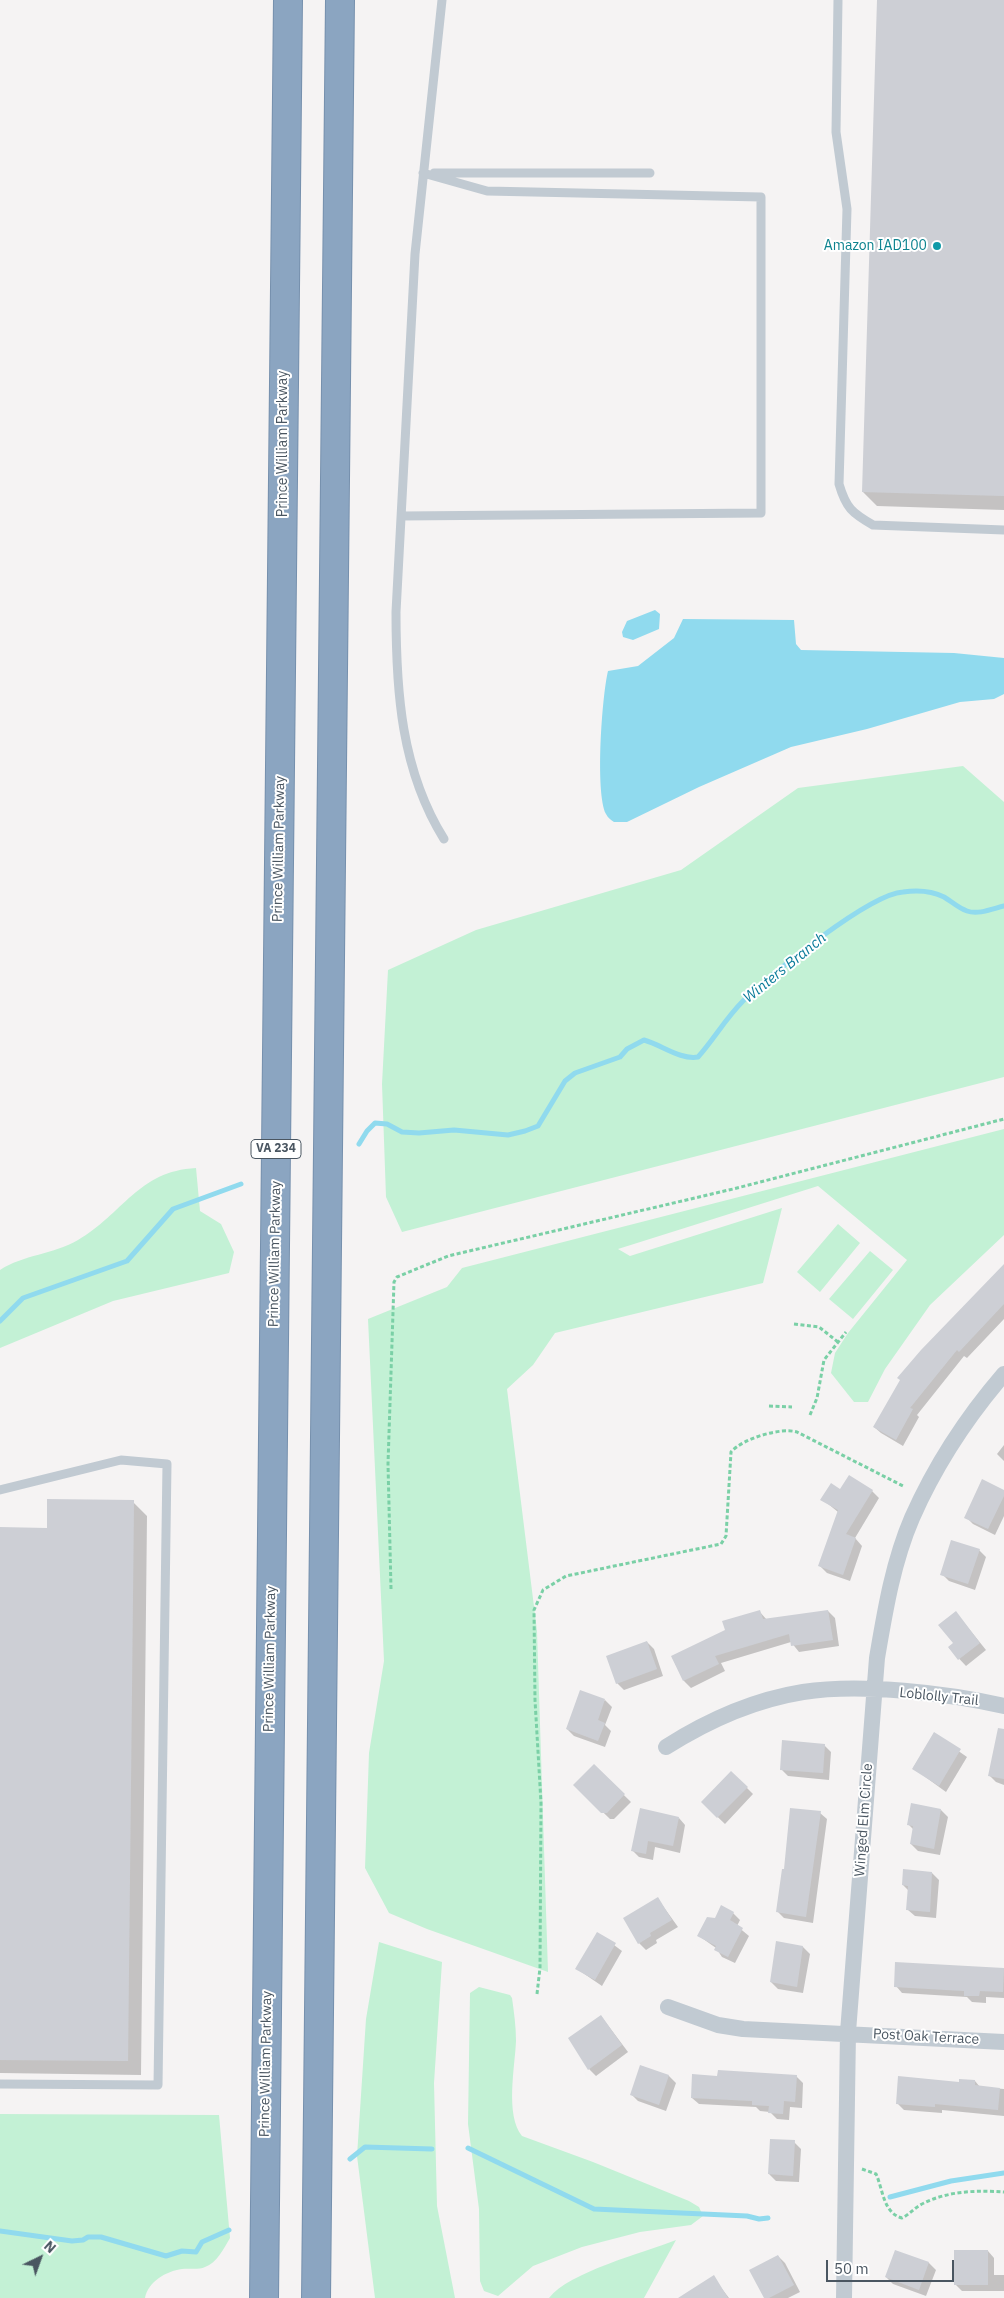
<!DOCTYPE html>
<html>
<head>
<meta charset="utf-8">
<style>
	body { margin:0 }
	#map { position:relative; width:1004px; height:2298px; overflow:hidden; background:#f5f3f3; font-family:"IBM Plex Sans",sans-serif }
	canvas { display:block }
	.north { position:absolute; left:15px; top:2233px; width:50px; height:50px; -webkit-text-stroke:4px #fff; paint-order:stroke; rotate:42deg; font-size:14px; font-weight:700; line-height:20px; text-align:center; color:#4a5661 }
	.north::after { content:''; display:block; margin:auto; width:18px; height:22px; background:#4a5661; clip-path:polygon(50% 0,100% 100%,50% 72%,0 100%) }
	.scale { position:absolute; left:826px; top:2260px; width:128px; height:22px; box-sizing:border-box; border:2px solid #4a5661; border-top:0; padding-left:6px; font-size:15px; line-height:18px; white-space:nowrap; color:#4a5661; -webkit-text-stroke:4px #fff; paint-order:stroke }
</style>
</head>
<body>
<div id="map">
<canvas width="1004" height="2298"></canvas>
<div class="north">N</div>
<div class="scale">50 m</div>
</div>
<script>
const g = document.querySelector('canvas').getContext('2d');
g.lineJoin = 'round';
function fillPath(path, color) { g.fillStyle = color; g.fill(path, 'evenodd'); }
function trace(path, color, width, dash) { g.strokeStyle = color; g.lineWidth = width; g.lineCap = dash ? 'butt' : 'round'; g.setLineDash(dash || []); g.stroke(path); }
function write(font, color, halo, rows, align = 'center') {
  g.font = font + ' "IBM Plex Sans",sans-serif'; g.lineWidth = 4; g.setLineDash([]); g.textBaseline = 'middle'; g.strokeStyle = halo; g.fillStyle = color; for (const [text, x, y, turn = 0] of rows) {
    g.save(); g.translate(x, y); g.rotate((+turn || 0) * Math.PI / 180); g.textAlign = isNaN(turn) ? turn : align; if (halo) g.strokeText(text, 0, 0); g.fillText(text, 0, 0); g.restore();
  }
}
fillPath(new Path2D(`
	M963,766l41,36v275l-602,155 -16,-35 -4,-113 6,-114 88,-40 205,-60 117,-82z
	M1004,1129v106l-74,70 -45,64 -17,33h-14l-23,-29 4,-20 13,-20 59,-73 -89,-74 -200,63 12,7 152,-48 -19,75 -208,50 -22,32 -26,24 30,242 11,341 -121,-43 -38,-16 -24,-45 4,-115 15,-92 -16,-342 79,-32 15,-19z
	M196,1168l4,43 21,13 13,28 -5,21 -116,28 -113,47v-78c23,-15 54,-16 78,-30 45,-26 60,-69 118,-72z
	M838,1224l22,19 -40,49 -23,-20z
	M870,1251l23,19 -40,49 -24,-20z
	M379,1942l63,20 -8,121 3,123 18,92h-80l-18,-142 9,-137z
	M479,1987l31,8 2,3c2,14 4,29 4,43 -1,26 -11,74 6,95l71,26 96,39 10,6 4,9 -12,9 -51,7 -58,15 -49,19 -35,30 -14,-5 -4,-10 -1,-72 -11,-85 2,-131z
	M0,2114l219,1 11,123c-6,10 -13,25 -25,29 -6,3 -16,1 -23,2 -16,2 -34,13 -37,29h-145z
	M676,2240l-32,58h-95c20,-26 94,-45 127,-58z`), '#c3f1d5');
fillPath(new Path2D(`
	M655,610l5,4 -1,15 -26,11 -10,-3 -1,-5 5,-11z
	M683,619l111,1 2,24 5,6 153,3 50,5v36l-10,5 -34,3 -93,27 -76,18 -92,40 -72,35h-13c-3,-2 -6,-4 -8,-8 -11,-22 -4,-118 2,-143l30,-5 36,-28z`), '#90daee');
fillPath(new Path2D(`
	M878,0h126v510l-127,-4 -14,-14z
	M1004,1266v53l-37,39 -3,-2 -47,59 2,2 -16,29 -22,-13 -7,-6z
	M1004,1445v16l-7,-7z
	M841,1491h31l7,7 -24,40 7,8 -12,35 -23,-8 -7,-7 18,-54 -16,-13z
	M1004,1491v25l-9,19 -22,-11 -7,-7z
	M133,1502l14,14 -6,559 -141,-2v-545l48,1z
	M979,1550l7,7 -11,33 -26,-9 -7,-7z
	M759,1611l8,9 61,-9 7,7 4,28 -40,6 -8,-10 -70,21 4,8 -34,17 -7,-7 -12,-24 54,-26z
	M962,1620l24,30 -20,16 -17,-18 6,-4z
	M647,1642l7,7 9,27 -39,14 -7,-7z
	M605,1700l7,7 -7,18 6,6 -6,16 -31,-11 -7,-7z
	M934,1734l33,23 -21,35 -33,-24z
	M824,1745l7,7 -2,28 -41,-4 -6,-6z
	M1004,1750v35l-8,-3 -7,-7z
	M594,1766l37,36 -17,17h-4l-35,-34z
	M731,1772l22,22 -28,30 -23,-22z
	M941,1810l7,7 -8,38 -22,-4 -7,-7 3,-14 -6,-6z
	M820,1813l7,6 -14,104 -29,-5 -7,-7z
	M679,1818l6,7 -5,28 -25,-6 -2,13 -14,-3 -7,-7z
	M932,1873l7,7 -3,38 -21,-2 -7,-6 1,-19 -6,-6z
	M658,1899l20,28 -22,13 1,3 -11,7 -7,-7z
	M733,1913l7,7 -3,6 12,10 -14,27 -13,-6 -6,-9 -17,-12 17,-17z
	M598,1933l24,18 -20,35 -25,-17z
	M777,1943l26,4 7,7 -7,39 -25,-4 -7,-7z
	M897,1963l107,6v29l-18,-1v6l-14,-1 -5,-5 -65,-4 -6,-7z
	M601,2016l27,36 -32,24 -7,-7z
	M641,2066l28,10 7,7 -10,28 -28,-10 -7,-7z
	M796,2076l7,7 -1,25 -12,-1 -1,13 -12,-1 -7,-7 -10,-1 -4,-4 -57,-3 -7,-6 27,-21z
	M975,2081l5,6 24,2v27l-62,-6v3l-38,-3 -7,-7 63,-20z
	M794,2142l7,7 -2,33 -23,-1 -7,-7z
	M896,2251l33,12 7,7 -10,26 -33,-12 -7,-7z
	M988,2251l6,7v17h10v16h-42l-7,-7z
	M778,2256l7,7 15,29 -12,6h-23z
	M713,2277l16,21h-44z`), '#0003');
trace(new Path2D(`
	M359,1144l8,-13 8,-8 12,1 15,8 17,1 35,-3 54,5 17,-4 13,-5 27,-45 10,-8 45,-16 7,-8 17,-9c18,5 36,20 54,17 16,-18 28,-39 45,-56 27,-26 126,-107 160,-109 13,-2 29,-1 41,5 7,4 14,11 23,14 11,4 25,-2 37,-5
	M0,1321l23,-23 104,-37 46,-52 68,-25
	M468,2148l126,61 153,7 12,3 9,-1
	M350,2159l15,-12 67,2
	M890,2197l61,-16 53,-8
	M0,2231l72,10 11,-1 5,-3h13l65,19 16,-5 14,1 6,-10 27,-12`), '#90daee', 5);
fillPath(new Path2D(`
	M877,0h127v496l-142,-4z
	M1004,1264v40l-45,48 -2,-2 -47,58 3,1 -17,31 -23,-13 27,-47 -3,-2 24,-28z
	M849,1475l24,15 -27,44 10,4 -13,37 -25,-9 20,-56 -18,-10 11,-17 9,6z
	M982,1479l22,11v6l-16,33 -24,-11z
	M47,1499l87,1 -6,561 -128,-1v-533l47,1z
	M951,1540l29,9 -12,35 -28,-9z
	M760,1610l3,9 65,-9 5,30 -42,6 -2,-12 -74,22 4,8 -36,17 -12,-25 54,-26 -3,-9z
	M956,1611l24,32 -22,17 -10,-13 5,-4 -15,-18z
	M647,1641l10,28 -41,15 -10,-28z
	M580,1690l25,9 -7,21 7,3 -7,18 -32,-12z
	M998,1728l6,1v50l-16,-3z
	M934,1732l27,17 -22,37 -27,-17z
	M782,1740l43,4 -2,29 -43,-3z
	M594,1764l31,30 -18,19h-6l-28,-28z
	M731,1771l17,16 -31,31 -16,-16z
	M911,1803l30,6 -7,40 -24,-5 3,-18 -6,-1z
	M640,1808l39,9 -6,29 -25,-5 -2,13 -15,-3z
	M790,1808l31,3 -15,106 -30,-5 6,-43h2z
	M903,1869l29,3 -2,40 -24,-2 2,-24 -6,-1z
	M658,1897l14,23 -22,13 1,3 -13,8 -15,-26z
	M721,1905l13,7 -4,8 13,8 -15,29 -14,-7 2,-4 -19,-10 10,-19 8,1z
	M597,1932l19,11 -21,37 -20,-11z
	M776,1941l27,5 -6,41 -27,-5z
	M895,1962l109,6 -1,24 -23,-1 -1,5h-15v-5l-70,-4z
	M601,2015l21,30 -34,25 -20,-32z
	M640,2065l29,10 -10,30 -29,-10z
	M718,2070l79,5 -2,27 -11,-1 -1,13 -15,-1 1,-7 -17,-1v-4l-61,-3 1,-24 25,2z
	M898,2076l61,6v-3l16,1v5l25,3 -2,22 -63,-6v3l-39,-3z
	M770,2139l25,1 -2,36 -25,-2z
	M895,2250l34,12 -10,28 -34,-13z
	M954,2250h34v35h-34z
	M778,2255l16,30 -25,13h-5l-15,-28z
	M714,2275l14,23h-50l14,-9z`), '#cdcfd5');
const highway = new Path2D(`
	M264,2298l24,-2298
	M316,2298l24,-2298`);
trace(highway, '#7690ad', 30);
trace(new Path2D(`
	M794,1324l25,3 19,15
	M769,1406l23,1
	M810,1415l7,-17 7,-38 22,-28
	M391,1589l-3,-125 6,-182 3,-5 51,-21 285,-67 271,-70
	M537,1994l3,-26 1,-165 -6,-103 -1,-90 9,-20 23,-14 155,-32 5,-8 5,-84c11,-13 49,-25 66,-20l108,55
	M862,2169l14,5c7,15 7,39 26,44 8,-4 13,-11 22,-15 24,-12 54,-13 80,-11`), '#7ad0a6', 3, [4, 2.5]);
trace(new Path2D(`
	M442,0l-27,254 -19,358c0,79 5,158 48,227
	M838,0l-2,132 11,77 -8,275c7,24 13,29 34,41l131,5
	M434,173h216
	M402,516l359,-3v-316l-274,-6 -64,-18
	M0,1490l121,-30 46,4 -9,621 -158,-1`), '#c1cad2', 9);
trace(new Path2D(`
	M666,1747c41,-26 87,-47 137,-55 58,-9 144,1 201,14
	M668,2007l50,18 25,4 261,13
	M844,2298l4,-266 29,-374c8,-47 16,-96 35,-140 23,-52 55,-101 92,-144`), '#c1cad2', 16);
trace(highway, '#8ba5c1', 28);
for (const [x, y, r, color] of [
	[937,246,5,"#0f9aa8"]
]) { const dot = new Path2D(); dot.arc(x, y, r, 0, 2 * Math.PI); g.fillStyle = color; g.fill(dot); trace(dot, '#fff', 2); }
for (const [x, y, w] of [
	[276,1149,50]
]) { const box = new Path2D(); box.roundRect(x - w / 2, y - 9.5, w, 19, 4); g.fillStyle = '#fff'; g.fill(box); trace(box, '#4a5661', 1); }
write('bold 12px', '#4a5661', null, [
	["VA 234",276,1149]
]);
write('14px', '#0d838f', '#fff', [
	["Amazon IAD100",927,246]
], 'right');
write('14px', '#4a5661', '#fff', [
	["Prince William Parkway",283,444,-90],
	["Prince William Parkway",279,849,-89],
	["Prince William Parkway",275,1254,-89],
	["Prince William Parkway",270,1659,-89],
	["Loblolly Trail",939,1697,6],
	["Winged Elm Circle",864,1820,-86],
	["Post Oak Terrace",926,2037,3],
	["Prince William Parkway",266,2064,-89]
]);
write('italic 15px', '#0c7c9b', '#fff', [
	["Winters Branch",785,968,-39]
]);
</script>
</body>
</html>
